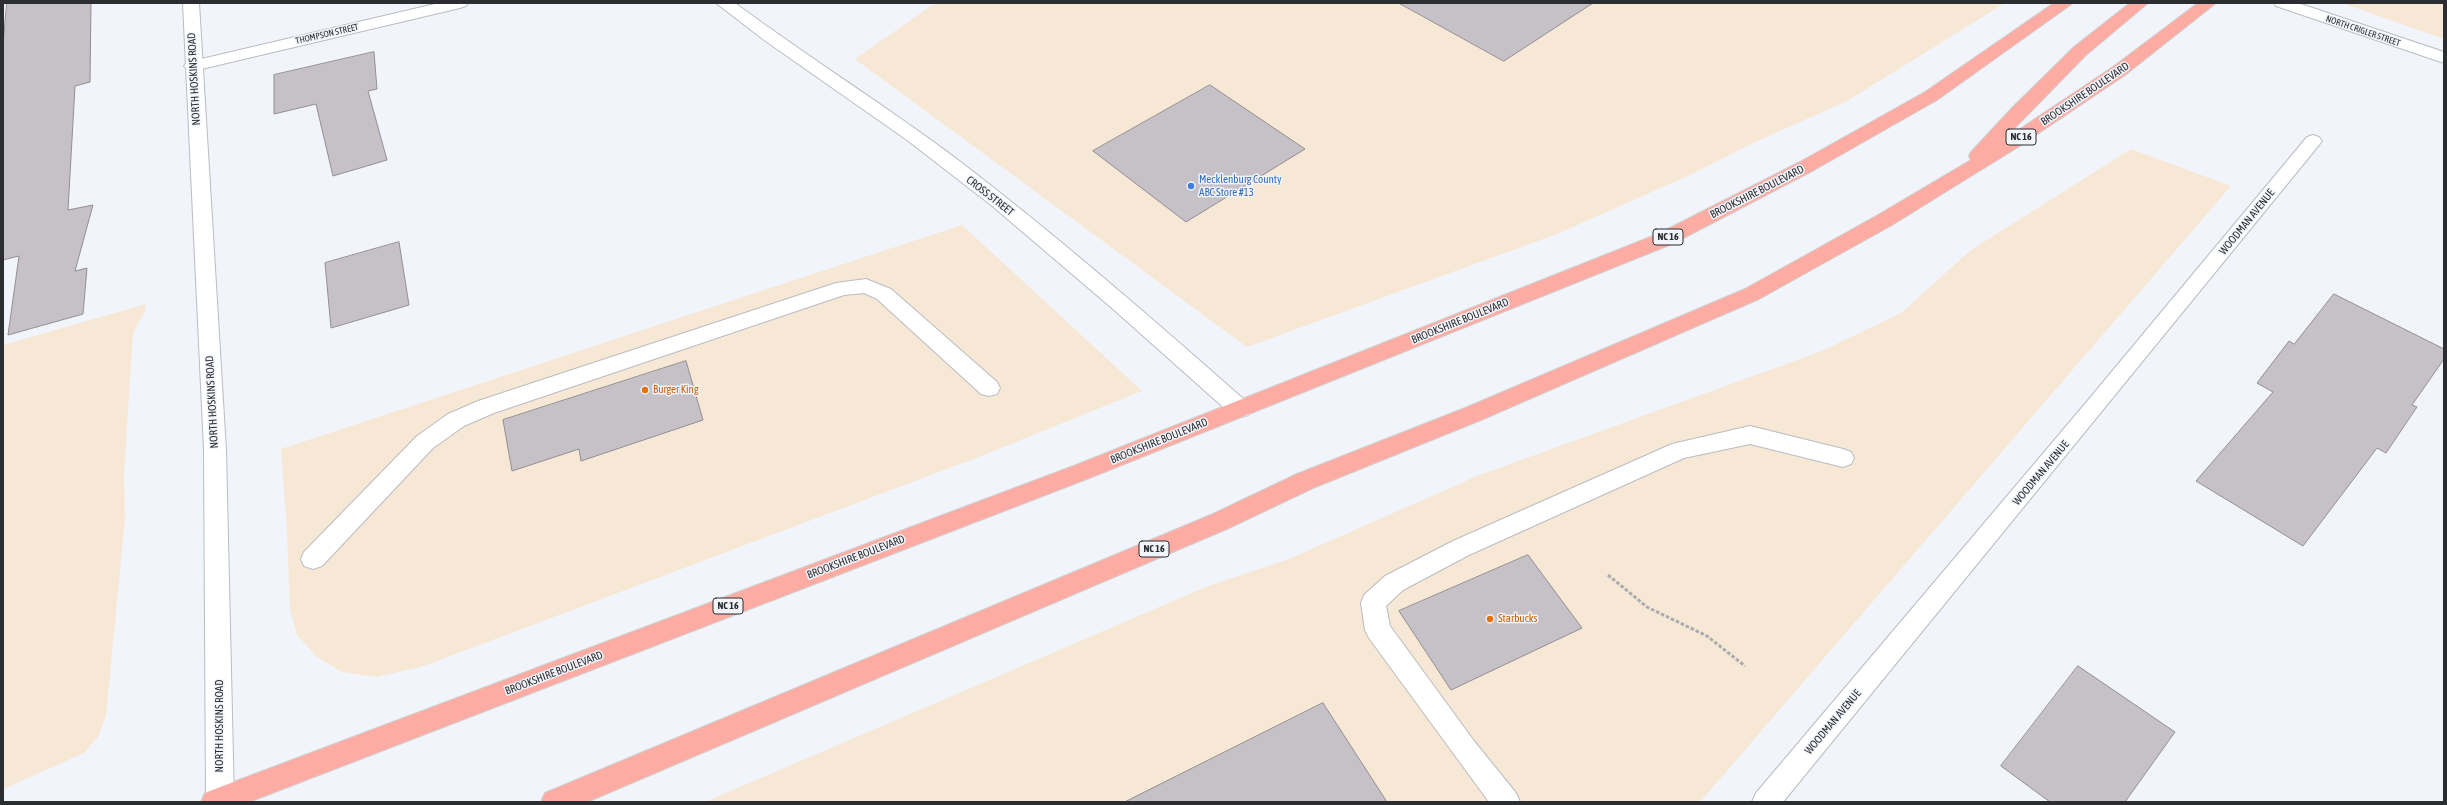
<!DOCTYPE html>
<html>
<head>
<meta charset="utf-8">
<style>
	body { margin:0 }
	#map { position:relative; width:2447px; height:805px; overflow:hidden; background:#f1f4fa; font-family:"Asap Condensed",sans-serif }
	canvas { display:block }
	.frame { position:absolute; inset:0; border:4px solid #2c2d30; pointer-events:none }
</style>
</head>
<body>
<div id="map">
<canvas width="2447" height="805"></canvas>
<div class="frame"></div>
</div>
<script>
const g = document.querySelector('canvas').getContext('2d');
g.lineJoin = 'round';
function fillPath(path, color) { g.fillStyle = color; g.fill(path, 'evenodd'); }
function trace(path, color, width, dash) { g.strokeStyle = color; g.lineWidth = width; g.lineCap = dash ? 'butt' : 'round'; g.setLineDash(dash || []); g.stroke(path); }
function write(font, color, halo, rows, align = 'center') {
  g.font = font + ' "Asap Condensed",sans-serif'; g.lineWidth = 3; g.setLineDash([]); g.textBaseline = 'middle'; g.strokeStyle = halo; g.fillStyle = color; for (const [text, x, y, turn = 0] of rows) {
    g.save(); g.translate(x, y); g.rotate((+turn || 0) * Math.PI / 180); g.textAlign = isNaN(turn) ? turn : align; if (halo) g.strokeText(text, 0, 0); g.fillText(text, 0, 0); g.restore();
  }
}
fillPath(new Path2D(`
	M935,3h1070l-158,98 -94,42 -63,32 -133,59 -310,113 -392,-288z
	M2342,3h102v36z
	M2131,149l100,37 -531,616h-995l503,-216 81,-27 188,-83 345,-125 79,-38 70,-63z
	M962,225l180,166 -166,67 -555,209 -45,10 -34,-5 -25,-15 -20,-22 -7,-26 -3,-78 -6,-82z
	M146,304l-1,7 -12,22 -9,141 1,44 -19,198 -8,21 -14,16 -81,36v-444z`), '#f7e8d5');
const building = new Path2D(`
	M7,3h84l-1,79 -15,4 -7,124 25,-5 -18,66 12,-3 -4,46 -75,21 11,-79 -16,4v-214z
	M1399,3h194l-89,58z
	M374,52l3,37 -9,2 19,69 -54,16 -17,-72 -42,10v-39z
	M1210,85l95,64 -119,73 -93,-71z
	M399,242l10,63 -78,23 -6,-65z
	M2334,294l110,55v10l-32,46 5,2 -31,46 -9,-5 -74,98 -107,-65 77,-89 -16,-9 32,-42 5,3z
	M686,361l17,59 -122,41 -2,-12 -67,22 -9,-51z
	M1528,555l54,73 -131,62 -52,-79z
	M2078,666l97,66 -50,70h-75l-49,-36z
	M1323,703l64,99h-262z`);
fillPath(building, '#c5c1c7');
trace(building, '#928e94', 1);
const service = new Path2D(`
	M866,279l25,10 106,93 3,6 -3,6 -8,2 -8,-2 -104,-95 -13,-6 -20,2 -350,118 -30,13 -31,22 -111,118 -9,3 -9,-3 -3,-7 3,-7 113,-116 31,-22 30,-13 358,-118z
	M1750,426l93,23 8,3 3,6 -3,6 -8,3 -93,-23 -66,14 -215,97 -66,35 -17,16 4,20 84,115 42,52 4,9h-31l-120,-164 -4,-8 -4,-27 3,-8 21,-19 68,-35 219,-97z`);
const minor = new Path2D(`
	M439,3h29l-2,3 -6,2 -267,63 -6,-1 -3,-4 3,-4 6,-1z
	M716,3h19c74,55 153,104 227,160 99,76 193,158 286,240l3,6 -3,6 -8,2 -8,-2 -119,-106 -122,-104 -84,-65 -143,-100z
	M2274,3h24l146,49v11l-168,-57z
	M2313,135l6,2 3,4 -3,4 -536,657h-31l4,-9 328,-388 223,-268z`);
const tertiary = new Path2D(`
	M183,3h16l27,447 8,352h-28l-2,-352z`);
const trunk = new Path2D(`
	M2054,3h19l-136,97 -123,70 -142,74 -580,233 -843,325h-48l4,-9 10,-4 861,-324 582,-231 142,-72 125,-70z
	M2130,3h18l-62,52 -84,86 111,-74 85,-64h18l-91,72 -107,72 -126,78 -133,74 -278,121 -168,68 -84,40 -642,274h-46l4,-9 668,-279 84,-40 168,-66 280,-119 133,-74 93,-55 -2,-4 2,-4 42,-45 61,-60z`);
trace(service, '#b9bcc1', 2);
trace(minor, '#b9bcc1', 2);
trace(tertiary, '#b9bcc1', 2);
trace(trunk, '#d1d1d1', 2);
trace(new Path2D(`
	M1608,575l39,32 60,29 38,30`), '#a9abb0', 3, [3.5, 2]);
fillPath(service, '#fff');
fillPath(minor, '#fff');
fillPath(tertiary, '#fff');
fillPath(trunk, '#fcaca3');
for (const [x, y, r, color] of [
	[1191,186,4,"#3f7fe0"],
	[645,390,4,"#e8710a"],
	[1490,619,4,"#e8710a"]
]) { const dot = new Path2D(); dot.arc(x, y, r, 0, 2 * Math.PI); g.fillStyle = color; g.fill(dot); trace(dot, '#f1f4fa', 1.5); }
write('9px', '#2c2d30', '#f1f4fa', [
	["NORTH CRIGLER STREET",2363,31,19],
	["THOMPSON STREET",327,34,-13]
]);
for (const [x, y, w] of [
	[2021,137,30],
	[1668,237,30],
	[1154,549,30],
	[728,606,30]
]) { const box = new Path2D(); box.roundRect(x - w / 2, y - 8, w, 16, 3); g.fillStyle = '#f1f4fa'; g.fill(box); trace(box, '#2c2d30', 1); }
write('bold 10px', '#2c2d30', null, [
	["NC 16",2021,137],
	["NC 16",1668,237],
	["NC 16",1154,549],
	["NC 16",728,606]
]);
write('11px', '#2c2d30', '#f1f4fa', [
	["NORTH HOSKINS ROAD",194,79,-93],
	["BROOKSHIRE BOULEVARD",2085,94,-34],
	["BROOKSHIRE BOULEVARD",1757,192,-27],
	["CROSS STREET",990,196,38],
	["WOODMAN AVENUE",2247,222,-51],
	["BROOKSHIRE BOULEVARD",1460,321,-22],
	["NORTH HOSKINS ROAD",212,402,-93],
	["BROOKSHIRE BOULEVARD",1159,441,-22],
	["WOODMAN AVENUE",2041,473,-50],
	["BROOKSHIRE BOULEVARD",856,557,-21],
	["BROOKSHIRE BOULEVARD",554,673,-21],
	["WOODMAN AVENUE",1833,722,-50],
	["NORTH HOSKINS ROAD",220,726,-90]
]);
write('11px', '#366cbe', '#f1f4fa', [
	["Mecklenburg County",1199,180],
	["ABC Store #13",1199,193]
], 'left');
write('11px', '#c56008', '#f1f4fa', [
	["Burger King",653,390],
	["Starbucks",1498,619]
], 'left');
</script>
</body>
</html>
